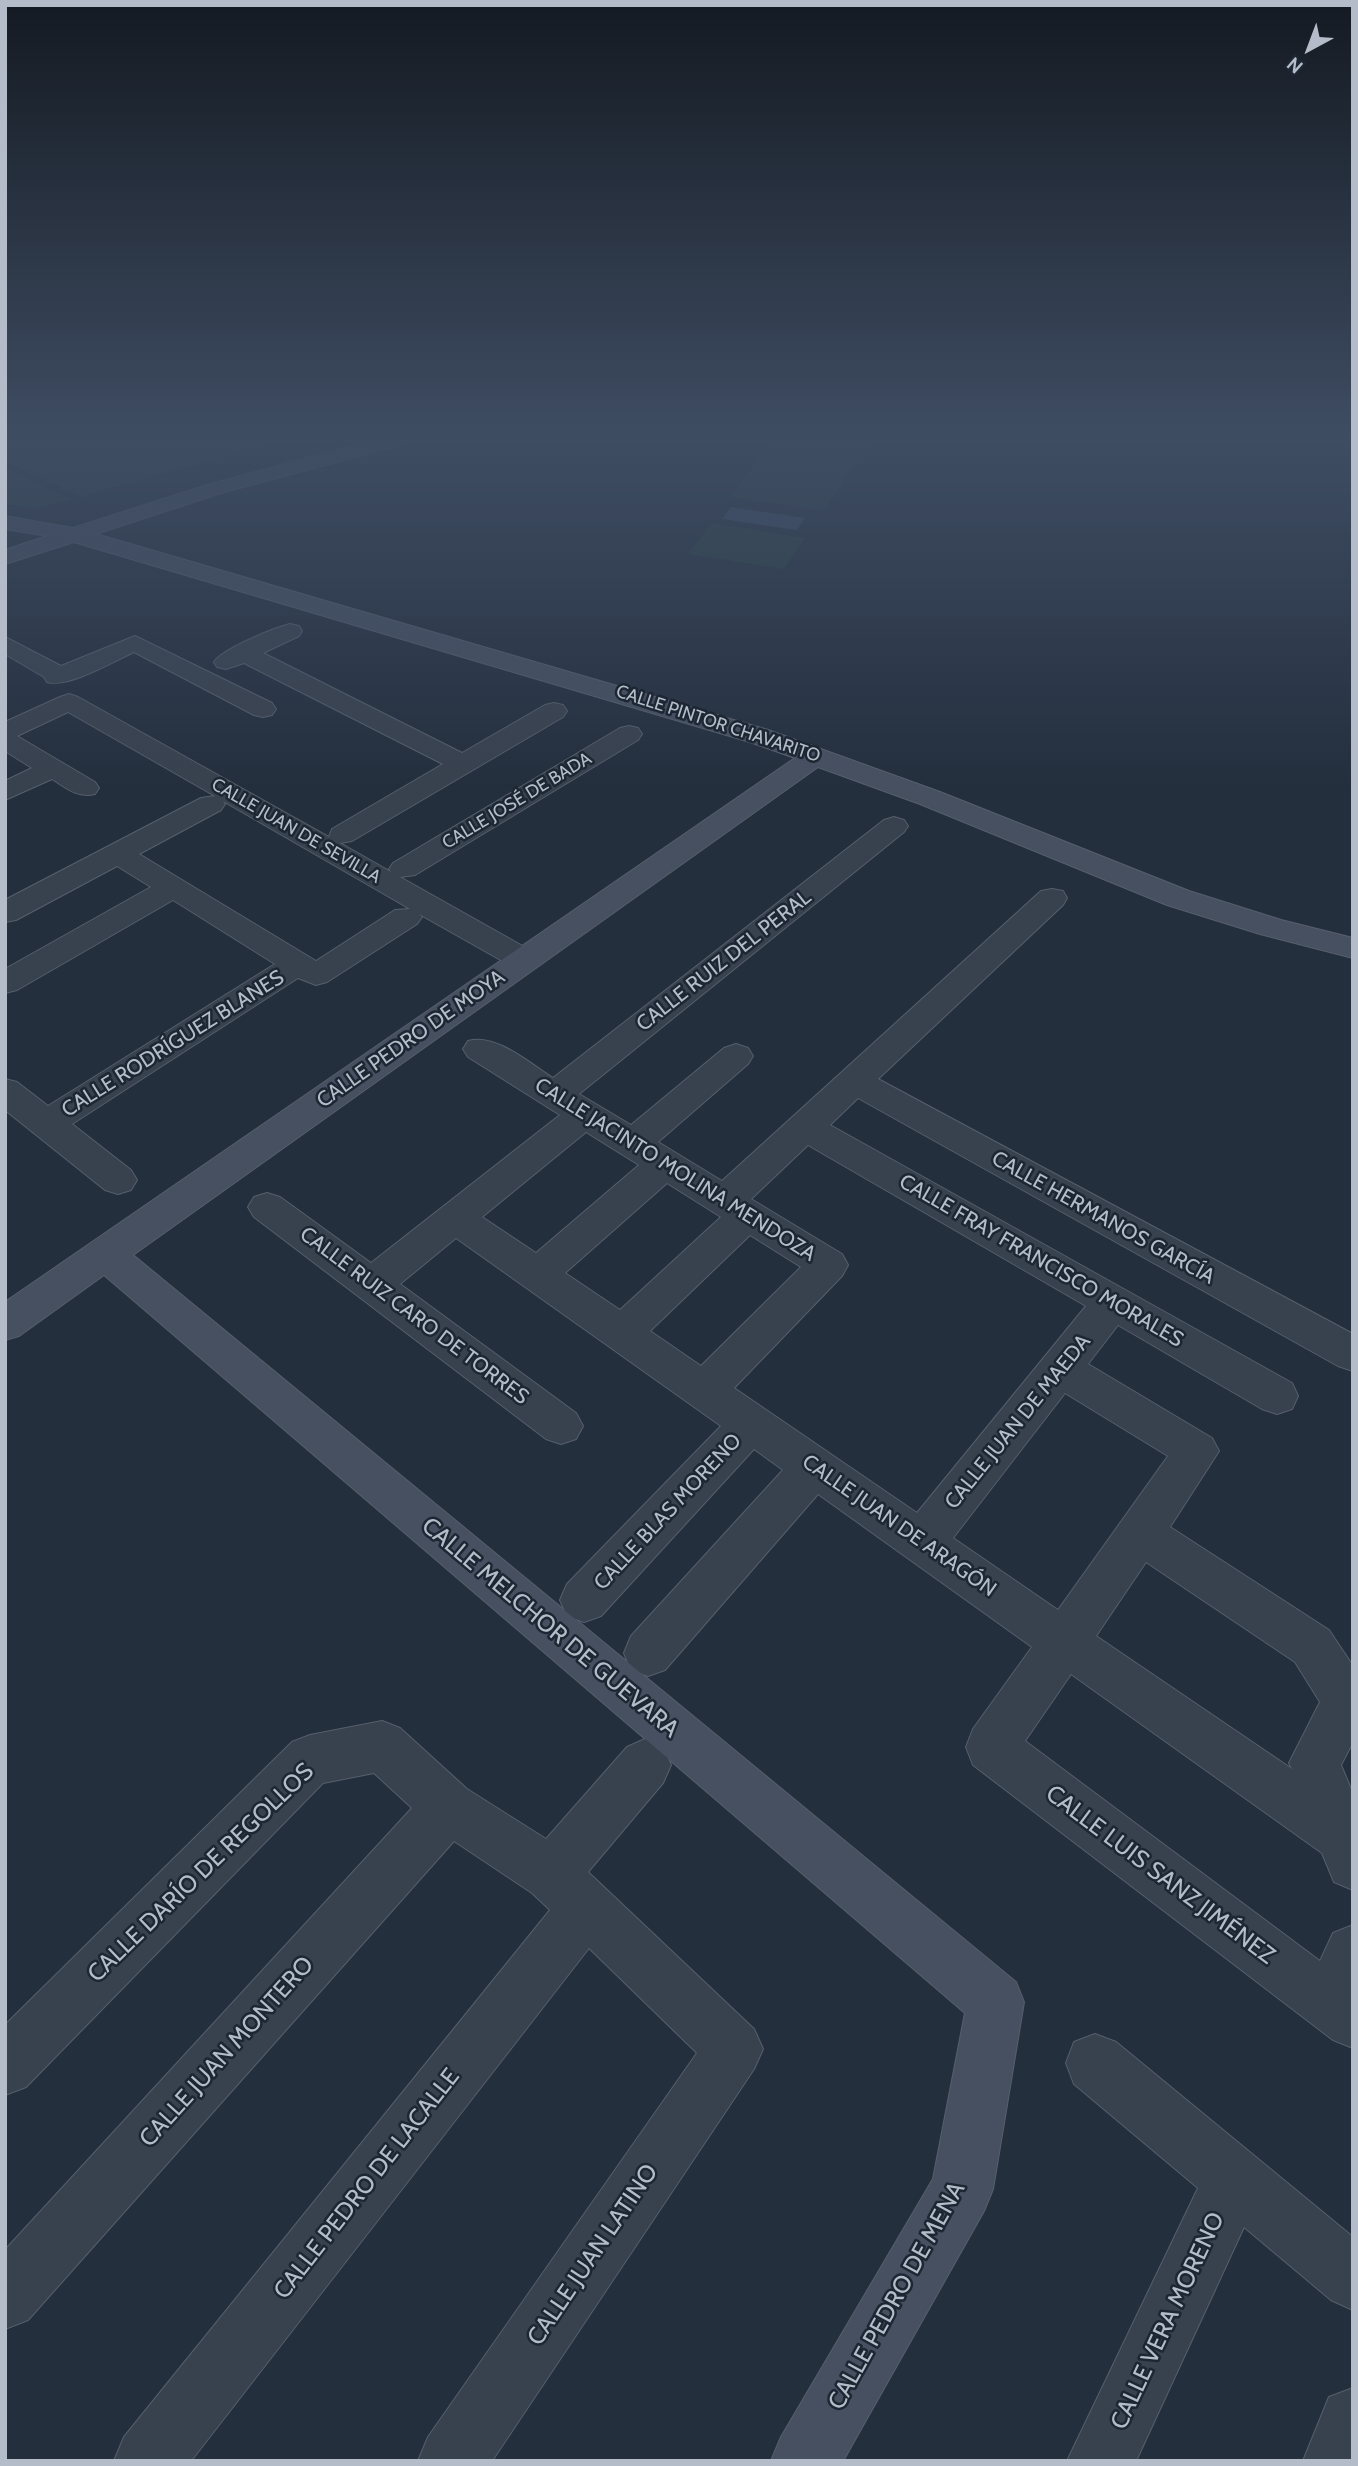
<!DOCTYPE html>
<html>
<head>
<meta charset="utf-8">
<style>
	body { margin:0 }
	#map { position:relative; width:1358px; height:2466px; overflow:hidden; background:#242f3e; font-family:Cabin,sans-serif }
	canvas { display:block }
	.frame { position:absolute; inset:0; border:7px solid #b4bcc9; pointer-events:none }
	.north { position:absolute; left:1274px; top:14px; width:70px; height:70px; -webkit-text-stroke:5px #1d2633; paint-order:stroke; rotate:221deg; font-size:19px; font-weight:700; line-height:28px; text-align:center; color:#b4bcc9 }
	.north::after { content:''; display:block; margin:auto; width:24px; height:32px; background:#b4bcc9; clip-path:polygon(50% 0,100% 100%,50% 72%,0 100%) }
</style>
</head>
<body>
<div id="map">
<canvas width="1358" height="2466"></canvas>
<div class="frame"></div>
<div class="north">N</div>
</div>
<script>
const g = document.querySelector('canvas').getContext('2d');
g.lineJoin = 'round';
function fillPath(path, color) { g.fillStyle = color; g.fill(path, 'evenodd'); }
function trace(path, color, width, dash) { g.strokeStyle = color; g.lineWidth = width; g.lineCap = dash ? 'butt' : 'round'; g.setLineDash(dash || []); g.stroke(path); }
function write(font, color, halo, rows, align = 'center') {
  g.font = font + ' Cabin,sans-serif'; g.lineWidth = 5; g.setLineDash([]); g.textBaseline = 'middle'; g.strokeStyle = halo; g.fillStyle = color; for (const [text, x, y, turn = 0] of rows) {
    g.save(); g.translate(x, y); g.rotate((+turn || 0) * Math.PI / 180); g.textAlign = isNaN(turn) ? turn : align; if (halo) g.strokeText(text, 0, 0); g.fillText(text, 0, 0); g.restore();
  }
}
fillPath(new Path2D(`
	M5,441h255l7,3 -186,53 -76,-36z
	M772,441h98l-46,70 -94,-14z
	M5,468l67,31 -37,10 -30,-5z
	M712,523l93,15 -21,31 -96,-15z`), '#263c3f');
fillPath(new Path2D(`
	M731,507l74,11 -8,12 -75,-11z`), '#394c67');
const street = new Path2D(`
	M290,624l9,2 3,5 -3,5 -36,17 199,100 83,-48 9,-2 9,2 4,6 -4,6 -211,124 -12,2 51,29 -2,-3 4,-6 227,-135 9,-2 9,2 4,6 -4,6 -223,135 -15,2 135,76 5,7 -5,7 -11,3 -11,-3 -94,-53 3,3 -5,7 -90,58 -11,3 -18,-7 -226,146 59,46 6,10 -6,10 -13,4 -13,-4 -100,-80v-31l12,3 31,24 227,-142 -102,-64 -156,90 -12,3v-24l146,-82 -34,-21 -101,54 -11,2v-22l196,-102 14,-2 -147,-84 -51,24 78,46 4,6 -4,6c-18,4 -29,-6 -43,-15l-47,21v-19l27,-13 -27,-17v-29l55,-25 9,-3 9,3 251,140 3,-8 111,-65 -199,-101 -18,6 -9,-2 -3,-5c8,-13 60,-34 76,-38zM223,801l187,108 -15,1 -79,51 -177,-107 82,-44 4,-6z
	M135,636l137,67 4,6 -4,6 -9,2 -9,-2 -120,-63c-22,10 -65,36 -87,30l-3,-5 -39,-23v-17l56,29z
	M894,817l10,3 4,6 -4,6 -325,262 52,31 93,-77 12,-4 12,4 5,8 -5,8 -90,78 64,39 319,-290 11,-2 11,2 4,7 -4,7 -185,174 475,255v37l-15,-5 -480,-268 -28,27 462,258 6,13 -6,13 -15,5 -15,-5 -144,-84 -30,39 124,74 7,13 -49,76 159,103 24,36v76l-12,23 12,29v96l-19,-8 -12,-29 -251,-179 -46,67 295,220 13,-28 20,-8v123l-20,-8 -360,-275 -7,-18 7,-18 59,-82 -214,-153 -153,176 -17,6 -17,-6 -7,-17 7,-17 152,-166 -29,-21 -153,167 -17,6 -17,-6 -7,-16 7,-16 154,-158 -265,-188 -56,46 176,129 7,13 -7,13 -15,5 -15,-5 -292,-222 -6,-10 6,-10 13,-4 13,4 91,66 189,-148 -92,-58 -5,-8 5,-8c28,-8 61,22 85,37l331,-258zM586,1132l53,33 -103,88 -54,-36zM808,1145l278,161 -169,207 -183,-125 108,-112 6,-11 -6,-11 -91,-55zM667,1183l54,34 -101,93 -55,-37zM750,1235l51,32 -100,99 -51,-35zM1065,1393l103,63 -110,154 -105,-72zM1146,1562l149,100 25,40 -31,61 3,6 -196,-133z
	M382,1721l18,7 67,61 79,50 81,-92 18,-8 18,8 8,18 -8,18 -75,89 166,157 9,20 -9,20 -262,392h-74l10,-24 269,-384 -108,-105 -398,513h-77l10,-24 426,-527 -18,-17 -78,-52 -426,479 -23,9v-79l407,-442 -38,-35 -51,10 -297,304 -21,8v-70l287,-283 18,-7z
	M1095,2034l21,8 237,195v73l-22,-10 -87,-73 -108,234h-69l131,-273 -124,-104 -8,-21 8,-21z
	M1353,2388v73h-50l26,-64z`);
const secondary = new Path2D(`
	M370,441h34l-3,4 -180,48 -125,41 672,196 172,62 249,99 92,29 72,18v20l-93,-24 -93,-29 -247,-101 -102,-37 -685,488 883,727 8,20 -31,187 -9,22 -141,250h-72l10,-24 152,-258 32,-166 -861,-738 -85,61 -14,4v-38l790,-544 -45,-16 -676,-200 -69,22v-14l42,-14 -42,-7v-13l68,12 134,-43z`);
trace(street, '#565f6c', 2);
trace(secondary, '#565f6c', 2);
fillPath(street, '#38414e');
fillPath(secondary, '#465061');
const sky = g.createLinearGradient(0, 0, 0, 787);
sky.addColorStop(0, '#141a22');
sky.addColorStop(0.56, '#3f4d63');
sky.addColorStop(1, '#3f4d6300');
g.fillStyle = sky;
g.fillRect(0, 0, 1358, 787);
write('18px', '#b4bcc9', '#1d2633', [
	["CALLE PINTOR CHAVARITO",718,724,18],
	["CALLE JOSÉ DE BADA",517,801,-31],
	["CALLE JUAN DE SEVILLA",296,831,30]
]);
write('21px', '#b4bcc9', '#1d2633', [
	["CALLE RUIZ DEL PERAL",724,961,-38],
	["CALLE PEDRO DE MOYA",411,1039,-35],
	["CALLE RODRÍGUEZ BLANES",173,1044,-32],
	["CALLE JACINTO MOLINA MENDOZA",675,1170,32],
	["CALLE HERMANOS GARCÍA",1103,1218,29],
	["CALLE FRAY FRANCISCO MORALES",1041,1261,30],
	["CALLE RUIZ CARO DE TORRES",414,1316,37],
	["CALLE JUAN DE MAEDA",1018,1422,-51],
	["CALLE BLAS MORENO",668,1512,-47],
	["CALLE JUAN DE ARAGÓN",899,1526,35]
]);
write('24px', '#b4bcc9', '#1d2633', [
	["CALLE MELCHOR DE GUEVARA",550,1628,40],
	["CALLE DARÍO DE REGOLLOS",201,1873,-44],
	["CALLE LUIS SANZ JIMÉNEZ",1160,1875,37],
	["CALLE JUAN MONTERO",227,2052,-48],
	["CALLE PEDRO DE LACALLE",367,2184,-52],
	["CALLE JUAN LATINO",593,2255,-56],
	["CALLE PEDRO DE MENA",897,2296,-61],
	["CALLE VERA MORENO",1168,2321,-65]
]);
</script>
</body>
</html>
